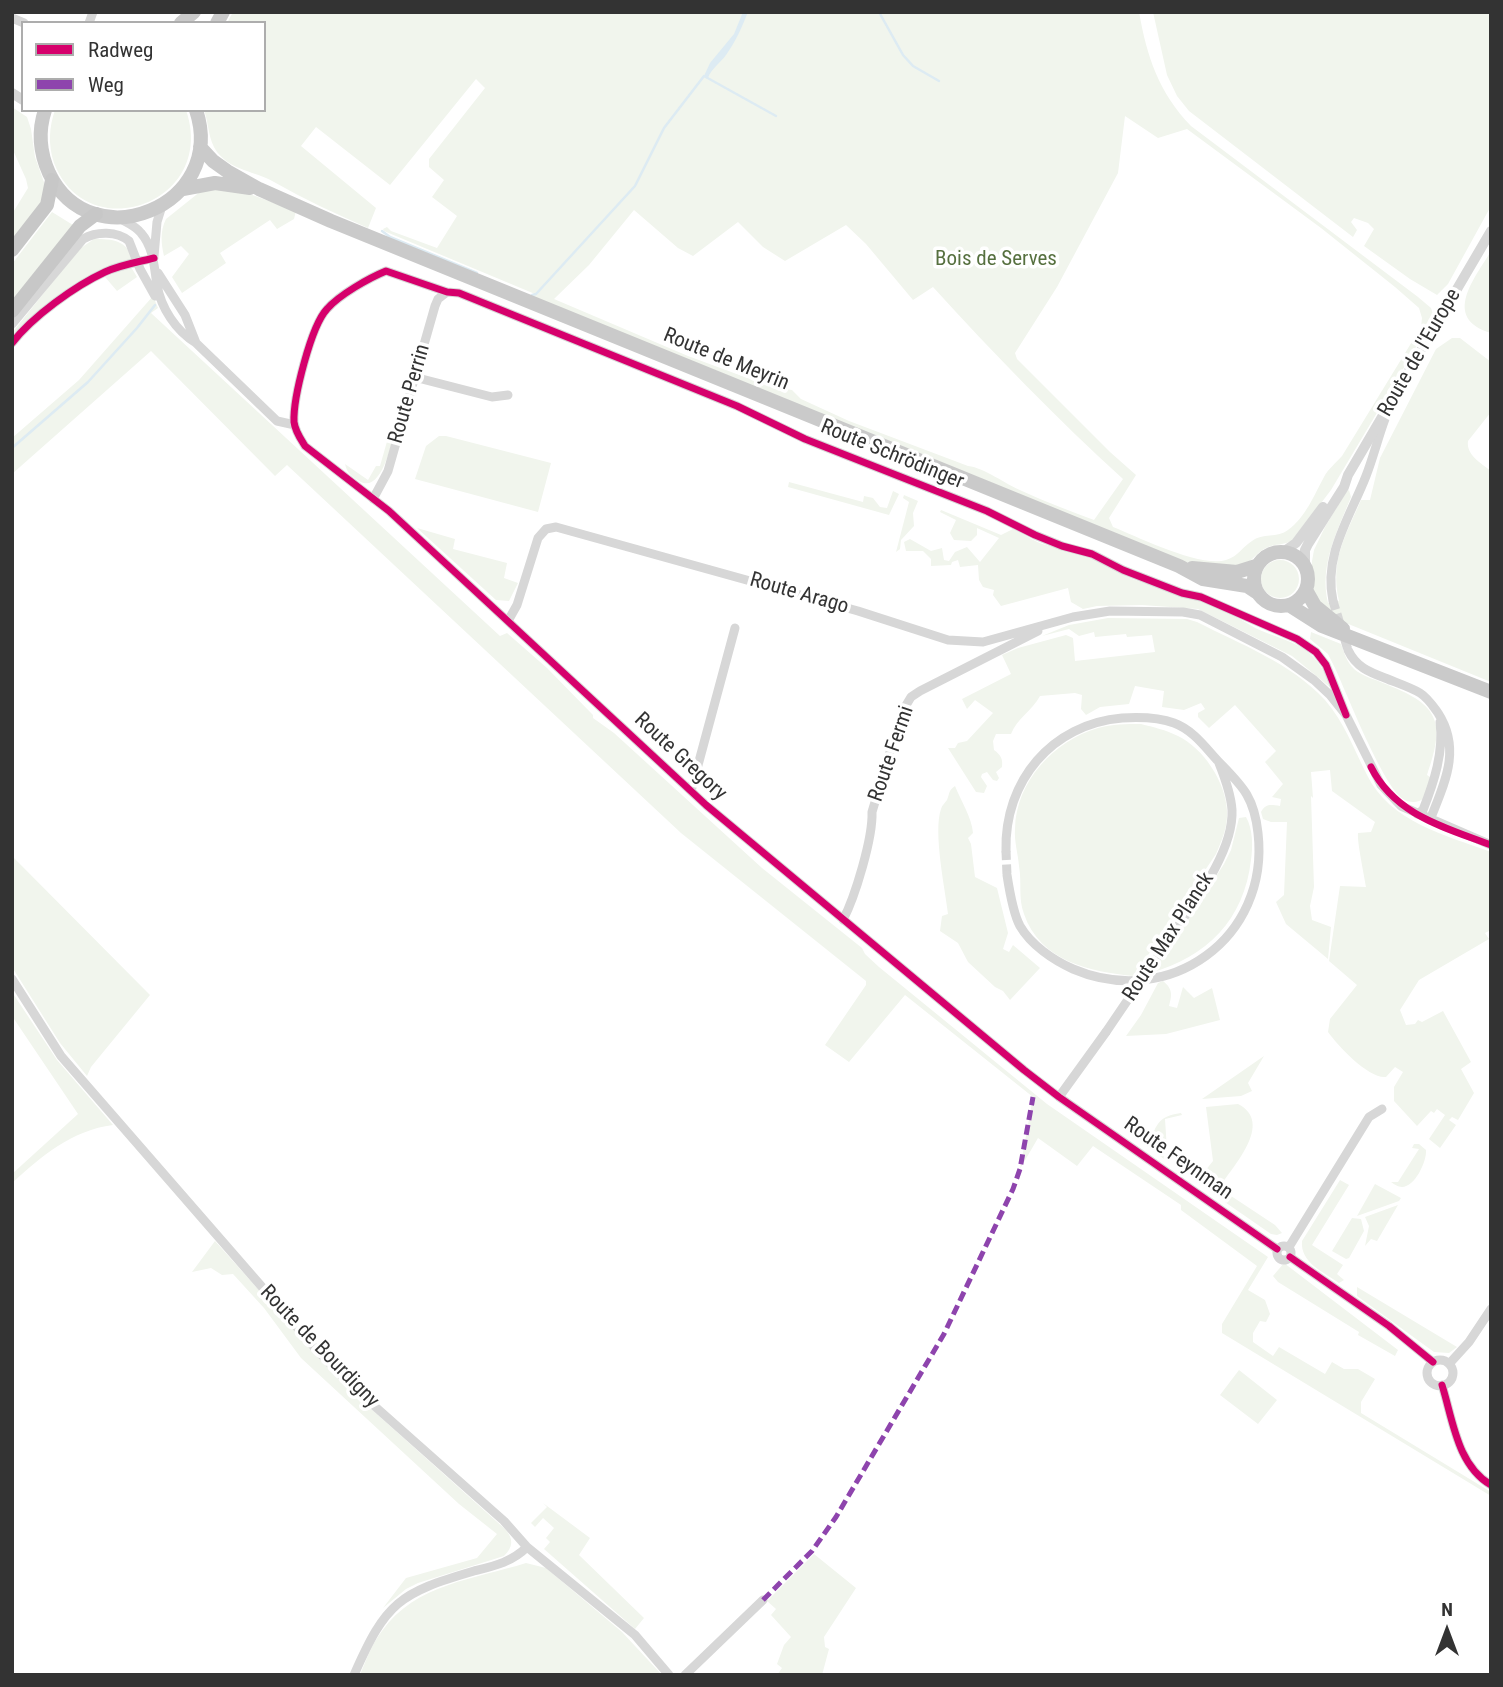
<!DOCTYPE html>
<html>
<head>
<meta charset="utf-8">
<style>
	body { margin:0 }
	#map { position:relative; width:1503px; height:1687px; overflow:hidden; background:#fff; font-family:"Roboto Condensed",sans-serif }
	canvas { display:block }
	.frame { position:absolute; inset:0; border:14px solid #333; pointer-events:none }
	.legend { position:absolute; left:21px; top:21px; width:245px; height:91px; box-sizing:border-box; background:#fff; border:2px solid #adadad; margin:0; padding:9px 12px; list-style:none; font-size:21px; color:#333 }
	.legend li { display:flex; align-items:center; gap:14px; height:35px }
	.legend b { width:35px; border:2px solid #adadad }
	.north { position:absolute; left:1412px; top:1596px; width:70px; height:70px; -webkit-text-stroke:5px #fff; paint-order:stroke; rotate:0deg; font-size:19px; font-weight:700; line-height:28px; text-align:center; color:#333 }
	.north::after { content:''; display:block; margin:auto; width:24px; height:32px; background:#333; clip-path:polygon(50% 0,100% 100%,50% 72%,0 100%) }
</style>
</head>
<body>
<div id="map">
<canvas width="1503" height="1687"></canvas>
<div class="frame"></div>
<ul class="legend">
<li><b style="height:9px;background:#d6006c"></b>Radweg</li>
<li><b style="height:9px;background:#8e44ad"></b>Weg</li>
</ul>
<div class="north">N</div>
</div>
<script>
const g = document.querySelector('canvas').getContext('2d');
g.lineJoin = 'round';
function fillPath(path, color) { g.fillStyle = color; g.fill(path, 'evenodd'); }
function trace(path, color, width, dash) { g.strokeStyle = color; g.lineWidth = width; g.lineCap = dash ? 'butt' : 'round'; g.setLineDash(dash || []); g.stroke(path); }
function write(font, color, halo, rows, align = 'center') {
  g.font = font + ' "Roboto Condensed",sans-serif'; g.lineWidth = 7; g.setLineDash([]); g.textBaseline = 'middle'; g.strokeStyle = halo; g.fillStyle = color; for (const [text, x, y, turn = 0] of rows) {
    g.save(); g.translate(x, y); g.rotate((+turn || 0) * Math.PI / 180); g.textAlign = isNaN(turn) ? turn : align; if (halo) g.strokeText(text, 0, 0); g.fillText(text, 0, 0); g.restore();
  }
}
fillPath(new Path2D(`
	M233,12h906c8,45 20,81 52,114l227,171 13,11 3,9 -103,173 -38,50c-9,6 -18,3 -27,8 -9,4 -14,13 -23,18l-45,-1 -13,-3 -653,-265 3,-3 -151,-63 -1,-2 4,-2 4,4 46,17 20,-32 -25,-19 12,-17 -15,-13v-8l56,-71 -9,-9 -86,106 -74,-58 -15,19 75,62 -8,20c-32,-14 -64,-29 -94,-46 -19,-11 -42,-11 -57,-30 -9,-12 -8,-28 -13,-42h60v-87h-37zM1125,116l33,22 29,-9 134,99 74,59 24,21 3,10 -1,9 -79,129c-6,7 -14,13 -18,21 -10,18 -18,40 -36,53 -10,8 -26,3 -36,11 -10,6 -13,15 -26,19 -25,8 -88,-23 -113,-33l-4,-9 27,-43 -26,-23 -93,-93 -2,-6 42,-66 61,-114zM634,210l44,38 15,8 45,-34 25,25 22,14 61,-36 20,19 47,56 20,-13c61,67 123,131 190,192l-29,41c-24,-9 -48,-18 -72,-29 -17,-7 -37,-23 -54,-25l-119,-45 -48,-22 -9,-9 -23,-4 -81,-30 -134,-57 35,-34z
	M1153,12h338v194l-43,78 -11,11 -27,-16 -46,-33 10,-17 -6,-6 -14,-5 -3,4 6,8 -4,7 -164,-126 -12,-15 -10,-21z
	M12,107l15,10 4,12 4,28 10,28 -1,15 -32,40v-26l16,-26 -2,-9 -14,-31z
	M55,110h131c32,93 -99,139 -132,53 -6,-18 -5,-36 1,-53z
	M206,187l41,6 49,18 -2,8 -17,10 -7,-9 -50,33 6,10 -44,30 -10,-16 17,-23 -8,-8 -17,10c-3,-13 -4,-25 2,-37z
	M52,212l21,13 -61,77v-38z
	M94,239c18,0 34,1 38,21l-22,7 -98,71v-5l66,-83z
	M1491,251v82c-50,-15 -16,-55 0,-82z
	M131,267l6,10 -20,14 -12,-14z
	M153,296l5,12 -7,5 349,323 7,-3 40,35 46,47v3l21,15 148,135 100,80 3,6 14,13 168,137 221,153 -20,33 17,10 5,14 -4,8 -6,-1 -7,12v9l20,14 6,-9 46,27 7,-12 12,7h14l17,10 -14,23v11l130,79v4l-269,-163v-9l35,-58 -76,-56v-5l-88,-59 -16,20 -39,-28 -18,31 13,-72 -128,-102 -56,67 -24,-17 41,-60v-4l-185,-148 -394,-368 -12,11 -124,-125 -139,123v-36l67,-58z
	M1452,338h8l31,24v50l-23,29c-2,14 13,22 23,30v211l-150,-61 -17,-13 -12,-17v-30l2,-11 11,-23 21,-35 3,-2 2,7c-14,35 -32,68 -23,106l11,-2c-9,-41 6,-64 22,-101h9l10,-42 56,-109z
	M392,424l3,1v4c-3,14 -14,66 -36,52 -8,-5 -12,-8 -14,-17l23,16 8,-14h4z
	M439,436h7l105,27 -13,49 -123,-33 11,-33z
	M789,482l74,20 1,-6 9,2 7,9 7,1 6,-17 6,3 -10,21 -101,-28z
	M904,495l14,6 -5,12 1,13 -13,14 -1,9 -4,3 13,-50 -6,-4z
	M941,510l60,25 12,-6c12,5 21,13 33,16 14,4 29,5 42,11 19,7 33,20 53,26 37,11 76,22 109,43 14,9 37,13 54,24 13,9 22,24 27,39l-39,-32 -94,-47 -56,-4 -45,1 -14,3 -12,-7 -3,-14 -67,18 -8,-11 1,-5 -11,-3 -4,-7 -1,-15 -18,2 -2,-7 -6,2 -1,3 -20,1v-7l-8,-8h-17l-2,-9 6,-3 21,12 11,-3 2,12 5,1 6,-9 12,-5 13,15 19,-24 -22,-10v7l-6,6 -17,-1 -4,-7 6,-13 -16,-8z
	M417,528l38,11 -2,10 54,14 -3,15 14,5 -9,18 -13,-1z
	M1261 579a19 19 0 1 1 38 0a19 19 0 1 1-38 0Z
	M1108,618l79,1 10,3c43,22 94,41 128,78 19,22 29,49 42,75 23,47 78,60 124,77v78l-6,3 4,6 -70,41 -19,30 6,15 9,-1 3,-4 4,2 21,-11 28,51 -10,7 13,24 -16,27 -6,-3 -3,3 7,5 -16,23 -11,-9 16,-24 -8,-6 -3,4 -3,-2 -14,15 -23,-25v-14l9,-15 -8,-5 -9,10c-17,2 -48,-31 -58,-45l2,-13 27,-34 -28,-24 11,-75 26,1c-2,-13 -9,-45 -8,-54l13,-1 4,-10 -43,-31 -2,-21 -19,2 2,26 -2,-2 3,91 -4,19 2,14 19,7 -3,32 -42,-35 -10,-22 8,-7 3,-73h-16l-8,-3 -2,-7c5,-9 10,-7 19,-6l1,-7 -9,-2 11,-13 -18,-22 11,-11 -41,-46 -26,23 -11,-11v-4l7,-4 -4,-6 -17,7 -22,-3 2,-16 -29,-5 -6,18 -29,3 -14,8 -5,-6 1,-14 -7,-2 -35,3c-8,15 -23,22 -29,38h-15l-3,7 1,9c7,5 9,9 8,17l-6,5 3,6 -2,3 -4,-1 -6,-8 -5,2 -1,3 6,9 -3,7 -8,-1 -28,-44h7l3,-5 9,-2 26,-28 -18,-13 -8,9 -5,-10 49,-25 -9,-19 16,-7 48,-13 7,3 2,23 80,-9 -3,-17 -25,2 -1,-3 -31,3 -1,-5 -15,4 -10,-7 -27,7 27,-11z
	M1311,632l30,12c3,9 6,18 13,25 8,7 20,10 29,14 54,21 64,36 44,92l3,2c-1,6 -2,16 -6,21 -5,5 -15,5 -21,1 -20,-13 -56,-105 -68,-131l-7,-14 -18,-15z
	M1141,724c12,3 25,6 37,12 25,12 48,46 49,75 1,15 -5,29 -11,43l-82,122c-44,-4 -94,-15 -110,-62 -6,-16 -2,-31 -5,-48 -1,-12 -5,-25 -4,-37 1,-48 39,-88 83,-101 14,-4 29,-4 43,-4z
	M955,786c6,15 17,32 18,47l-5,5 3,6 4,33 22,11 11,45 -5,16 6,3 4,-7 27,23 -30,32 -7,-9 -8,-4 -27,-25 -10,-19 -18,-12 2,-15 6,-2c-3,-26 -15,-82 -7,-105 1,-4 4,-6 6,-9 3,-7 1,-9 8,-14z
	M1246,817c7,12 7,30 5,43 -7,60 -44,97 -101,113l25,-33 49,-76 7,-14 8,-32z
	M12,856l138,139 -59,72 -4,9 -27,-33 -48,-76z
	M1163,981c10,8 9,14 6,25l8,2 6,-21 11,11 18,-10 8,32 -54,14 -40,2 15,-21 17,-32z
	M12,992l45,68 56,65c-41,5 -71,31 -101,58v-9l66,-60 -66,-98z
	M1264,1056l-16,27 4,8 -11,5 -39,3z
	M1238,1104c37,19 -6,63 -19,84l56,37 7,8 -5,2 -6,-1 -75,-52 17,-21 -7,-54z
	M1181,1113l1,2 -17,4 2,31h-4l1,9 -16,-12c8,-21 9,-31 33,-34z
	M1414,1144h5l7,6c1,11 -11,37 -24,37 -4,0 -8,-3 -11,-5h7l21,-33 -7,-1z
	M1340,1180l9,5 -37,60 31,20 -6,9 7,6 -5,3c-15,-11 -39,-20 -37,-42z
	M1375,1184l26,14 -2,3 -42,15z
	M1398,1205l-21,36 -6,-2 -6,7 4,-20 -4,-9z
	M1352,1218l9,1 3,12 -15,27 -3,1 -14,-8z
	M215,1241l126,141 164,147c9,10 8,18 -1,27l-86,27 -12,6 -23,19 23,-30 71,-20 20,-24 -38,-30 -158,-146 -37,-50 -31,-34 -11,1 -11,-7 -19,4z
	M1284,1263l114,87 -3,6 -37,-21 1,-3 -81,-50 -5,-6z
	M1357,1287l100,60 -8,6 -15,-1 -77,-56z
	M1239,1370l38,30 -19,24 -38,-29z
	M543,1503l47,35 -11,17 65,63 -9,11 -91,-80 6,-7 -4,-4 8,-10 -11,-10 -8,9 -4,-4 16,-16z
	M814,1554l42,34 -32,49 1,10 4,2 -7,26h-45l5,-7 -5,-4 7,-19 7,-8 -20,-22 5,-6 -9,-8z
	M526,1563l20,5 76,64 40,43h-302c6,-15 12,-31 22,-44 33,-47 93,-52 144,-68z`), '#f1f5ed');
fillPath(new Path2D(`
	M743,12h5c-6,15 -12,29 -22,43 -6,8 -15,14 -18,23l-4,-2 6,-13 24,-29z`), '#ddebf3');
trace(new Path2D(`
	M879,12l24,43 10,11 26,15
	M382,231l8,6 87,36
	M532,295l4,-1 99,-108 29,-58 40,-52 72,40
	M12,448l76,-66 49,-54 18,-23`), '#ddebf3', 2.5);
trace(new Path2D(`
	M1333,601l15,49
	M1006,851l1,24`), '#d6d6d6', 9, [9, 4.5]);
trace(new Path2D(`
	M12,18l12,5
	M89,23l4,-11
	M119,218c7,4 17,8 22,15 13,15 13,34 16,52 4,23 19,46 39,58l81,78 18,4
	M154,256l3,-34 5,-16
	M158,273l27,42 11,28
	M12,324l71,-85c14,-8 34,-8 46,2l11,28 15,27
	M12,343c21,-27 63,-57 93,-71 15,-7 33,-10 49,-14
	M414,377l78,20 16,-2
	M373,499l15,-28 47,-165 3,-7 9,-7
	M1333,601c-10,-46 17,-84 33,-125 7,-18 12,-38 19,-57
	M508,621l9,-16 21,-67 8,-9 10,-2 302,84 90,29 35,2 90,-25 37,-6 73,1 17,3 82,42 32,23 16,15 16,20 35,70 20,21 90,39
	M1348,650c8,17 21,22 37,28 12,5 25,9 35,15 8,5 13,13 18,20 24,37 6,71 -8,107
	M691,791l44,-163
	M1417,814l6,-4c11,-28 21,-58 17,-88
	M1006,851c-2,-70 46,-127 116,-133 17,-1 36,-1 52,5 19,7 31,24 44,38 24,25 36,35 40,72 12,105 -89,177 -185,136 -20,-9 -42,-24 -53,-43 -6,-11 -11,-38 -13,-51
	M843,920c12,-23 30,-82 29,-108l30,-100 9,-15 9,-6 118,-60
	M1163,948c24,-37 71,-93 69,-138 -1,-16 -7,-32 -13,-47
	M12,979l49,77 255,293 37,38 151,134 23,26 108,88 34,40
	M1059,1097l47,-65
	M1277 1253a7 7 0 1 1 14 0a7 7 0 1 1-14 0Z
	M1289,1247l80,-130 13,-8
	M1277,1249l-218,-152 -35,-27 -318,-265 -317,-294 -84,-65c-5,-8 -10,-15 -11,-24 -1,-24 17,-96 33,-113 12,-14 42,-31 59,-38l61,21 12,1 278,113 68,33 182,72 48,24 27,11 30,8 31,16 59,23 19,4 96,42 19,13 10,13 20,50
	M1290,1257l99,69 44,36
	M1427 1373a13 13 0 1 1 26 0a13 13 0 1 1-26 0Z
	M1449,1364l20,-22 22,-33
	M1442,1385c11,35 15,80 49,100
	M354,1675c32,-73 45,-82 120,-104 20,-5 38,-9 53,-24
	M685,1675l78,-75`), '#d7d7d7', 9);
trace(new Path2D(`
	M12,93l11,7
	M1283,552l13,-9 27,-36
	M1305,567v-17l3,-6 36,-57 4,-12 143,-244`), '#d7d7d7', 10);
trace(new Path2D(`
	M181,23l13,-11
	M217,23l6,-11
	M45,110c-7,21 -5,43 4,63 42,88 179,33 147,-63
	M200,147l13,14 14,10 32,18 72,32 848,345 24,13 44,7 9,6
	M183,189l32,-6 35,5
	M1254 579a27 27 0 1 1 54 0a27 27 0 1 1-54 0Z
	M1192,568l45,4 19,-6
	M1306,590l9,16 28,23
	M1289,605l33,21 169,66`), '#cacaca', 14);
trace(new Path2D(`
	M12,250l35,-45 5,-25
	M12,311l68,-85 16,-12`), '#c7c7c7', 14);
trace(new Path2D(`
	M1106,1032l57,-84`), '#d7d7d7', 9);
trace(new Path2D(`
	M763,1600l49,-49 24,-34 108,-183 69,-145 7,-20 13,-72`), '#8e44ad', 5, [10, 5]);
trace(new Path2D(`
	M12,343c21,-27 63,-57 93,-71 15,-7 33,-10 49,-14
	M1371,767c24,48 73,60 120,78
	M1277,1249l-218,-152 -35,-27 -318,-265 -317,-294 -84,-65c-5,-8 -10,-15 -11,-24 -1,-24 17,-96 33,-113 12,-14 42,-31 59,-38l61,21 12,1 278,113 68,33 182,72 48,24 27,11 30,8 31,16 59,23 19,4 96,42 19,13 10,13 20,50
	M1290,1257l99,69 44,36
	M1442,1385c11,35 15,80 49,100`), '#d6006c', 7);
write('21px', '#56703f', '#fff', [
	["Bois de Serves",996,260]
]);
write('21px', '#333', '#fff', [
	["Route de l'Europe",1420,353,-60],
	["Route de Meyrin",726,360,22],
	["Route Perrin",410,394,-74],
	["Route Schrödinger",892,455,22],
	["Route Arago",799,594,16],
	["Route Fermi",892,754,-71],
	["Route Gregory",680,757,43],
	["Route Max Planck",1169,937,-57],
	["Route Feynman",1178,1159,35],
	["Route de Bourdigny",319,1347,46]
]);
</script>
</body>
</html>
